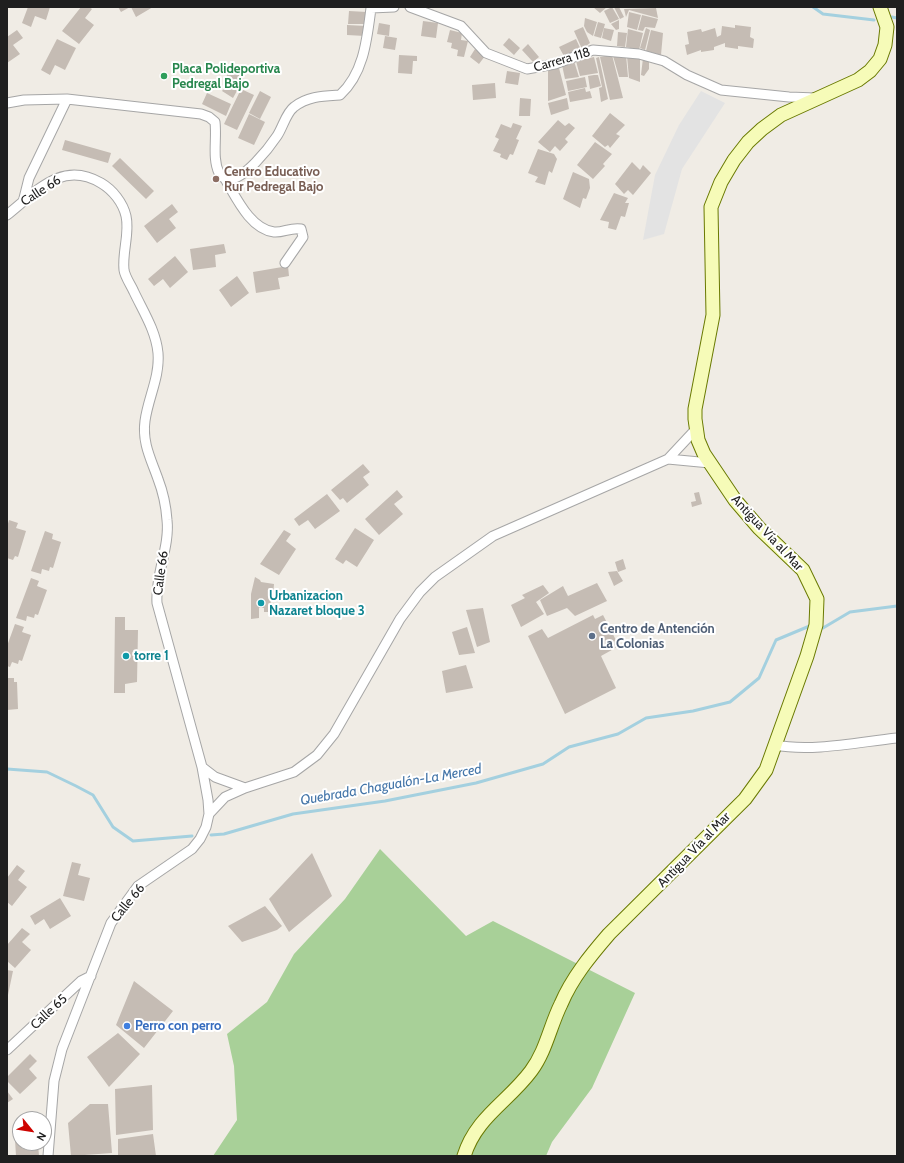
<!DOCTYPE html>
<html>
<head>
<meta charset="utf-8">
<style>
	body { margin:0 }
	#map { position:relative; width:904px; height:1163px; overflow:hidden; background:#f0ece5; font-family:Cabin,sans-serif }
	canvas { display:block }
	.frame { position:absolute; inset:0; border:8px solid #1f1f1f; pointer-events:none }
	.north { position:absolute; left:12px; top:1111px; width:40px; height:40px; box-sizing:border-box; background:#fff; border:1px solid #a5a5a5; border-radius:50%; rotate:120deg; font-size:11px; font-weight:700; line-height:16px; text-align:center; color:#1f1f1f }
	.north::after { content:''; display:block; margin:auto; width:14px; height:18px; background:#ce0400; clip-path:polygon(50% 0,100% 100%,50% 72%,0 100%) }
</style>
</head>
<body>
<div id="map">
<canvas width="904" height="1163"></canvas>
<div class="frame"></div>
<div class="north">N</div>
</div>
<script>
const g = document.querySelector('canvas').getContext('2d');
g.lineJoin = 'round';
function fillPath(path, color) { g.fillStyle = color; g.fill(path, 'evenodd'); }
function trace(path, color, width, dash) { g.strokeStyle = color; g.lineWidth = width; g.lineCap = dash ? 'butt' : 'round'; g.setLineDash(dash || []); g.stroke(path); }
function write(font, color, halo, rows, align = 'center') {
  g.font = font + ' Cabin,sans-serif'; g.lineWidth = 4; g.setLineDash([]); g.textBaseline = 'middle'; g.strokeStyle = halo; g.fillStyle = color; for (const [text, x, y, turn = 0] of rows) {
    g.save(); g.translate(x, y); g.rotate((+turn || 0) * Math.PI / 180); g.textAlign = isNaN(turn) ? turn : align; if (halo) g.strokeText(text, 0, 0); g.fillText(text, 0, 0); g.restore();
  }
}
fillPath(new Path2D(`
	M380,849l86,87 27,-15 142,72 -43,95 -40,54 -6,14h-333l24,-36 -3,-54 -7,-32 40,-32 27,-48 51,-55z`), '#a8d098');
fillPath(new Path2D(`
	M701,91l24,12 -43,66 -18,65 -21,6 12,-65 24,-50z`), '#e3e3e3');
trace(new Path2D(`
	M813,7l10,7 51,6
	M892,17l5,1
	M823,628l27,-16 47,-6
	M7,769l40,3 29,14 17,9 20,32 20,14 59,-5
	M211,835l13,-1 69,-20 92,-13 91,-18 67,-19 26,-17 49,-13 28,-16 47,-7 37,-9 29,-24 17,-38 36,-15`), '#a4d0df', 3);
fillPath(new Path2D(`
	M28,7h22l-4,13 -11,-4 -4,11 -9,-4z
	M81,7h8l3,2 -7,9 9,7 -15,19 -17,-13z
	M118,7h12l-9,5z
	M131,7h22l-17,10z
	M593,7h14l-7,6z
	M612,7l7,12 -9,4 -6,-12z
	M614,7h5l5,10 -4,2z
	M656,8l2,10 -29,-8 -3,7 -2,-8z
	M349,11l18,1v12h-19z
	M629,12l12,3 -4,15 -10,-3z
	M642,15l16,4 -3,9 -10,-1 -2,4 -5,-1z
	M585,18l12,4 -4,14 -6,-4 -3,-6z
	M619,20v9l-3,1 -5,-6z
	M423,21l15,2 -2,15 -15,-2z
	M598,22l7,2 -4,14 -7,-2z
	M379,23l11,2 -1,11 -12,-2z
	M347,25l19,1 -1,10 -18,-1z
	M735,25l16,2 -1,10 4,2 -1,9 -15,-2v3l-13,-2v-4l-11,4v3l-13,2v-2l-14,5 -2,-10 4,-1 -2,-12 14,-3 1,3 13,-4 2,9 4,-2 1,-9 13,2z
	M583,27l7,16 -8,6 -8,-18z
	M604,28l10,2 -3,11 -9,-3z
	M646,28l4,2 -5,20 -5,-2z
	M628,29l15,4 -4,17 -13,-3z
	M17,30l6,8 -10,7 7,9 -13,9v-26z
	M450,30l12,3 -1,7 7,1 -4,16 -7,-1 1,-6 -7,-2 1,-5 -5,-1z
	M651,30l12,3 -2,22 -15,-4z
	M618,32l9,1 -2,14 -8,-1z
	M385,36l12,2 -2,12 -12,-2z
	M509,38l11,10 -6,7 -11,-10z
	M57,39l19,9 -11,22 -10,-5 -5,10 -9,-5z
	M576,39l5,11 -16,8 -6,-11z
	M528,44l11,13 -6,5 -11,-12z
	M475,49l10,7 -6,8 -9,-7z
	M399,55l18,1v5h-4l-1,13 -14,-1z
	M612,55l11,43 -13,2 -10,-43z
	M626,55l2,22h-9l-6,-21z
	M627,56l13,2v24l-11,-4z
	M594,57l4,16 -18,3 -4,-15z
	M599,57l9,42 -7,3 -2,-14 3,-1 -6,-29z
	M643,58l6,1v10l-5,7 -3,-1z
	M574,61l5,16 -14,2 -3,-14z
	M559,68l7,27 -18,6v-32z
	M229,70l15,6 -4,10 -15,-6z
	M507,71l13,2 -2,12 -13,-2z
	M594,75h4l3,11 -11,3 -2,-13z
	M585,77l2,10 -19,4 -2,-10z
	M228,83l10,6 -5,9 -11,-7z
	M495,83l1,15 -23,2 -1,-15z
	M585,88l1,4 4,-1 2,7 -22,4 -2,-10z
	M241,89l13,6 -17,35 -13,-6z
	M260,91l11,6 -11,22 -11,-6z
	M207,93l24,11 -5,12 -24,-12z
	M520,98l11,1 -1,17h-11z
	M567,98l2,11 -18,6 -3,-12z
	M610,113l15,12 -9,9 4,2 -10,12 -2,-3 -3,2 -13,-11z
	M249,114l16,8 -11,23 -16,-7z
	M558,120l7,6 4,-3 6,5 -10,11 3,3 -8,9 -5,-5 -5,6 -12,-10z
	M513,123l9,3 -6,13 3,1 -6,15 -3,-1 -3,6 -7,-3 1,-3 -8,-3 6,-12 -4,-2 6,-13 10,4z
	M65,140l46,13 -3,10 -46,-13z
	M595,142l17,12 -9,10 2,2 -12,13 -16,-14z
	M538,149l16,5 3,5 -5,14 -3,-2 -4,14 -10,-3 3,-5 -10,-4z
	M120,158l34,33 -8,8 -34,-33z
	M632,162l8,8 3,-5 8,8 -18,22 -5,-5 -4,4 -9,-10z
	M573,172l16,7 1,9 -4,11 -3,-1 -3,10 -17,-9z
	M614,193l14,5 -3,5h4l-4,14 -4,-1 -5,14 -8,-2 1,-6 -9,-2z
	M172,204l6,8 -9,7 7,9 -19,15 -13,-17z
	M224,244l2,9 -11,2 1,12 -23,3 -3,-21z
	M175,256l13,16 -18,16 -7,-9 -9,7 -6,-7z
	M288,266l1,10 -11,2 2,11 -24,4 -3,-21z
	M237,276l12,17 -18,14 -12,-17z
	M363,464l7,8 -7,5 6,8 -22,18 -4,-5 -3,2 -9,-10z
	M397,490l6,7 -9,7 9,10 -24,21 -14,-16z
	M699,492l3,12 -10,3 -1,-5 5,-1 -2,-8z
	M327,494l13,17 -25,18 -7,-9 -9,6 -5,-7z
	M9,520l9,3 -2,5 10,3 -8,26 -3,-1 -2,4 -6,-2v-31z
	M355,528l19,12 -17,27 -11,-7 -3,4 -8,-5z
	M284,530l7,4 -5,7 10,8 -17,26 -19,-11z
	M45,531l8,3 -1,5 9,3 -8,26 -3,-1 -1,4 -7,-2 -1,5 -10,-3z
	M623,559l3,10 -8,3 -3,-10z
	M617,571l6,10 -9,5 -6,-14z
	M255,577l5,3 1,2 13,2 -1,13h-2l-1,15h-6v-4h-5v10l-8,1v-25z
	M31,578l8,3 -2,5 10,4 -9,25 -3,-1 -1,4 -7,-2 -1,5 -10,-3z
	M597,583l10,18 -32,15 -8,-8 -20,8 -7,-16 23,-14 5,10z
	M543,585l6,8 -13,9 8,12 -23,13 -10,-22 14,-7 -3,-3z
	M483,608l7,34 -13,5 -11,-37z
	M593,615l2,4 8,-4 16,31 -18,10 15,32 -51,26 -37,-78 14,-7 6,9z
	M115,617h10v13h13l-1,52 -12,2v9h-11z
	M15,624l9,3 -2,5 9,3 -9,26 -3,-1 -1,4 -6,-2 -2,5 -3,-1v-20z
	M467,627l8,26 -16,2 -7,-23z
	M466,665l7,23 -27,5 -4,-22z
	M7,678h7v4h3l1,27 -11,1z
	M312,853l20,43 -43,36 -20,-33z
	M72,862l9,2 -3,11 12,3 -6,23 -21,-5z
	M17,865l8,6 -7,9 9,7 -15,19 -5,-4v-24z
	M60,898l11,18 -21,13 -6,-10 -9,6 -5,-9z
	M265,906l17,20 -5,4 -35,12 -14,-16z
	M22,928l8,6 -8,8 9,8 -16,18 -8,-7v-16z
	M7,970l6,1 -5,24 -1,-1z
	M134,981l39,30 -29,37 -28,-23z
	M118,1033l22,21 -31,33 -22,-30z
	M30,1054l7,7 -8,8 8,9 -17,16 -13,-13v-4z
	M152,1085l1,45 -37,5 -1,-46z
	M7,1091l6,8 -6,4z
	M90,1104h18l4,49 -41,3 -3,-33z
	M14,1123l6,1v19h18l1,13h-23z
	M153,1134l3,22h-38v-17z`), '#c5bcb4');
const minor = new Path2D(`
	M410,7l51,19 25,27 41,16 28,-5 38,-14 46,4 25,7 23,14 34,15 68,7 27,1
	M67,99l134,15 8,3 6,5c2,17 -3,36 4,51 2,4 6,6 10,6 15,1 40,-31 48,-43 6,-9 9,-23 17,-29 14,-11 30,-11 46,-12 24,-22 27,-56 31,-87l23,-1
	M7,103l17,-3 43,-1 -38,79 -6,24
	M225,179c11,18 25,50 49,53 9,1 17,-5 27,-3l2,8 -18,26
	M7,215c30,-24 55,-55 94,-32 12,7 22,20 25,33 4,17 -4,36 -2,54 1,7 7,15 10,22 9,19 22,39 24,61 2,24 -10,45 -13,68 -3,22 6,38 13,58 5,13 8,27 9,41 3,27 -12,55 -10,83l45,164 6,33 1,14 -3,13 -6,12 -8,10 -54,37 -27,37 -49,126 -8,32 -6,75
	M696,429l-28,30 42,4
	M774,745c40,7 84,-3 123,-7
	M202,767l13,10 30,11
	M209,814l16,-17 20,-9 49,-16 23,-17 17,-21 66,-115 20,-27 15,-15 58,-41 175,-77
	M7,1050l74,-69 10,-5`);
const secondary = new Path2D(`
	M464,1156c12,-39 44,-54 67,-85 15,-20 19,-45 30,-67 11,-26 29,-48 48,-70l136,-135 21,-29 41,-114 9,-31 1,-26 -14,-29 -44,-42 -24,-28 -31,-46 -6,-14 -3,-21v-10l18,-94 -2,-108 10,-25 13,-22 14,-18 14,-13 19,-14 77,-35 12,-9 10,-12 5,-14 2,-18 -7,-20`);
trace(minor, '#a6a6a6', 11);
trace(secondary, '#6a7a02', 15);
trace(minor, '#fff', 9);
trace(secondary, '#f6fbb8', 13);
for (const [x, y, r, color] of [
	[164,76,4,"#2e9e5b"],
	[216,179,4,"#8d6e63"],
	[261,603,4,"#0f9aa8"],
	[592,636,4,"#5c6f8a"],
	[126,656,4,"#0f9aa8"],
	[127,1026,4,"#3f7fe0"]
]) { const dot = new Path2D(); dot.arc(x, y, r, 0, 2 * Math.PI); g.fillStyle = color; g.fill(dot); trace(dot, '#fff', 1.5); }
write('13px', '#1f1f1f', '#fff', [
	["Carrera 118",562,60,-16],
	["Calle 66",41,191,-33],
	["Antigua Vía al Mar",767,533,47],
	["Calle 66",161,573,-82],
	["Antigua Vía al Mar",694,850,-46],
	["Calle 66",128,903,-51],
	["Calle 65",49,1012,-43]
]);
write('bold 13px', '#27864d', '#fff', [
	["Placa Polideportiva",172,69],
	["Pedregal Bajo",172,84]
], 'left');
write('bold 13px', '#785e54', '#fff', [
	["Centro Educativo",224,172],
	["Rur Pedregal Bajo",224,187]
], 'left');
write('bold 13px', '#0d838f', '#fff', [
	["Urbanizacion",269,596],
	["Nazaret bloque 3",269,611],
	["torre 1",134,656]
], 'left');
write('bold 13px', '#4e5e75', '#fff', [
	["Centro de Antención",600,629],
	["La Colonias",600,644]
], 'left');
write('bold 13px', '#366cbe', '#fff', [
	["Perro con perro",135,1026]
], 'left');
write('italic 14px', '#4576a9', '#fff', [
	["Quebrada Chagualón-La Merced",391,785,-10]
]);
</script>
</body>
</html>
